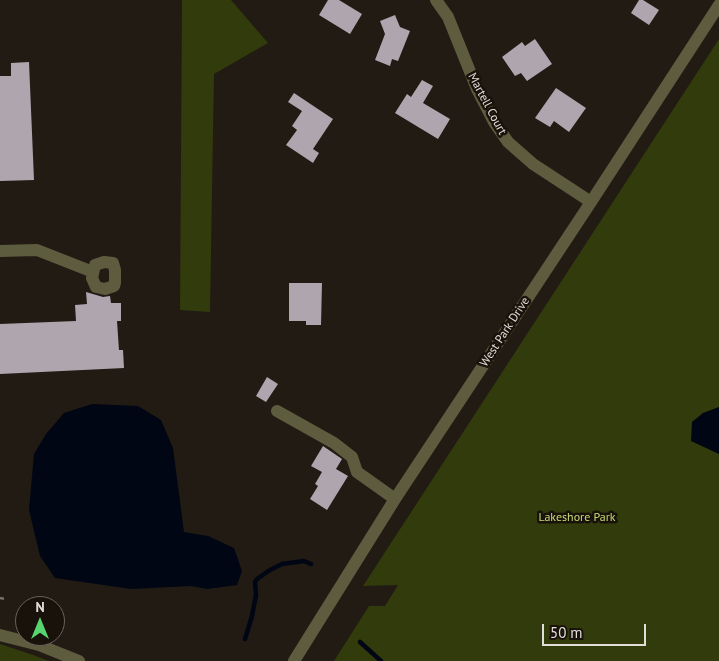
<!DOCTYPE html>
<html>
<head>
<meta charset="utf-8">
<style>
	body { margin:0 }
	#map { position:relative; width:719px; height:661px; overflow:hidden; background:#211b14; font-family:"PT Sans",sans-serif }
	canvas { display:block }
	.north { position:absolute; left:15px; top:596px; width:50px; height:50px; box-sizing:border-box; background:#18120b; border:1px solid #68635d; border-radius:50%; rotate:0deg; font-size:14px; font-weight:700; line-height:20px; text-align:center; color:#e1ddd8 }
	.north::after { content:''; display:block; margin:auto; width:18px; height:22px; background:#57d570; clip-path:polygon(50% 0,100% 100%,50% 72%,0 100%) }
	.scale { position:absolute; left:542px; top:624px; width:104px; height:22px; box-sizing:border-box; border:2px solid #e1ddd8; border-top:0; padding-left:6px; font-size:15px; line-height:18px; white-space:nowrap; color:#e1ddd8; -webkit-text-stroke:4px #18120b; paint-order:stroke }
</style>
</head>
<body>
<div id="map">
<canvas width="719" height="661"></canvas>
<div class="north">N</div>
<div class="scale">50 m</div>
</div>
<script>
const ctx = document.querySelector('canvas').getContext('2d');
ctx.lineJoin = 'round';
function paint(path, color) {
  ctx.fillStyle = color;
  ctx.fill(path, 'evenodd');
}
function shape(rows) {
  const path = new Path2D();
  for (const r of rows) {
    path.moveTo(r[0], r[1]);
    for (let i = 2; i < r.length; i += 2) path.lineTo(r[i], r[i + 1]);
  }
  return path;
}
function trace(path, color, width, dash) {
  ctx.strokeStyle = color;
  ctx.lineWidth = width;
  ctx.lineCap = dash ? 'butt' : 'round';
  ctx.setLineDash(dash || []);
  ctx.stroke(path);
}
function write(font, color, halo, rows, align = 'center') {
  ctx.font = font + ' "PT Sans",sans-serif';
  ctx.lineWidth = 5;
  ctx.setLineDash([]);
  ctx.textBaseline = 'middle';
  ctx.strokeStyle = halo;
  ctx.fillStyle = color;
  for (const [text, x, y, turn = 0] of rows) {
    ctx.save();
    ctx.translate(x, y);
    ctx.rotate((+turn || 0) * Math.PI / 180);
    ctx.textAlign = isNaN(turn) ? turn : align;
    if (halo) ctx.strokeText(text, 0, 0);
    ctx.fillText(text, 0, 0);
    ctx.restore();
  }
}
paint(shape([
	[182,0,231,0,268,43,214,74,210,312,180,310],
	[719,39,719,661,334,661,369,606,385,606,398,585,363,586],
	[0,644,33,655,49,661,0,661]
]), '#323b0c');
paint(shape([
	[92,404,138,406,161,420,173,448,184,532,208,536,234,548,242,571,237,585,207,589,191,586,131,589,55,578,40,556,29,510,34,454,46,434,64,413],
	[719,407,719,454,691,441,692,422,703,413]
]), '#000614');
trace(shape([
	[245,639,252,616,256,595,255,582,257,579,270,570,282,564,304,561,311,564],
	[360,642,381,661]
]), '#000614', 4.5);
paint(shape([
	[328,0,339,0,362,14,350,34,319,15],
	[639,0,643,0,659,10,649,25,631,13],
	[395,15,400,27,410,31,398,61,392,59,390,66,375,60,385,34,380,21],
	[535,39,552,64,527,81,521,73,515,76,502,57,522,42,525,46],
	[29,62,34,180,0,181,0,76,11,76,11,63],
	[422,80,433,86,423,103,450,119,438,139,395,113,407,94,411,97],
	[556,88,586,108,569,132,554,121,550,127,535,118],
	[294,93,333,119,313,149,319,153,313,163,286,145,297,130,292,126,302,111,288,102],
	[289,283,322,283,321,325,306,325,306,321,289,321],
	[86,292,103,297,110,296,111,303,121,303,121,321,117,321,119,350,123,350,124,368,0,374,0,324,76,321,75,305,87,304],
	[267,377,278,384,266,402,256,396],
	[323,446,342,459,336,469,348,476,327,510,310,499,318,486,315,484,322,472,311,466]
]), '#afa5ae');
trace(shape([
	[0,598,6,599]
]), '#75706a', 2.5, [4, 4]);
trace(shape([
	[436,0,448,17,477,89,494,122,508,142,533,164,591,202],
	[0,251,37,250,93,272],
	[104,262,113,263,115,270,115,283,114,286,105,289,96,287,92,278,95,265,104,262],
	[277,411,334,443,352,457,357,472,395,499],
	[0,635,39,645,79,661],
	[294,661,395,499,591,202,719,5]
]), '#5d5c3e', 12);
write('12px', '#e1ddd8', '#18120b', [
	["Martell Court",487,104,62],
	["West Park Drive",505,332,-57]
]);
write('12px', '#c4db73', '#18120b', [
	["Lakeshore Park",577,518]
]);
</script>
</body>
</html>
